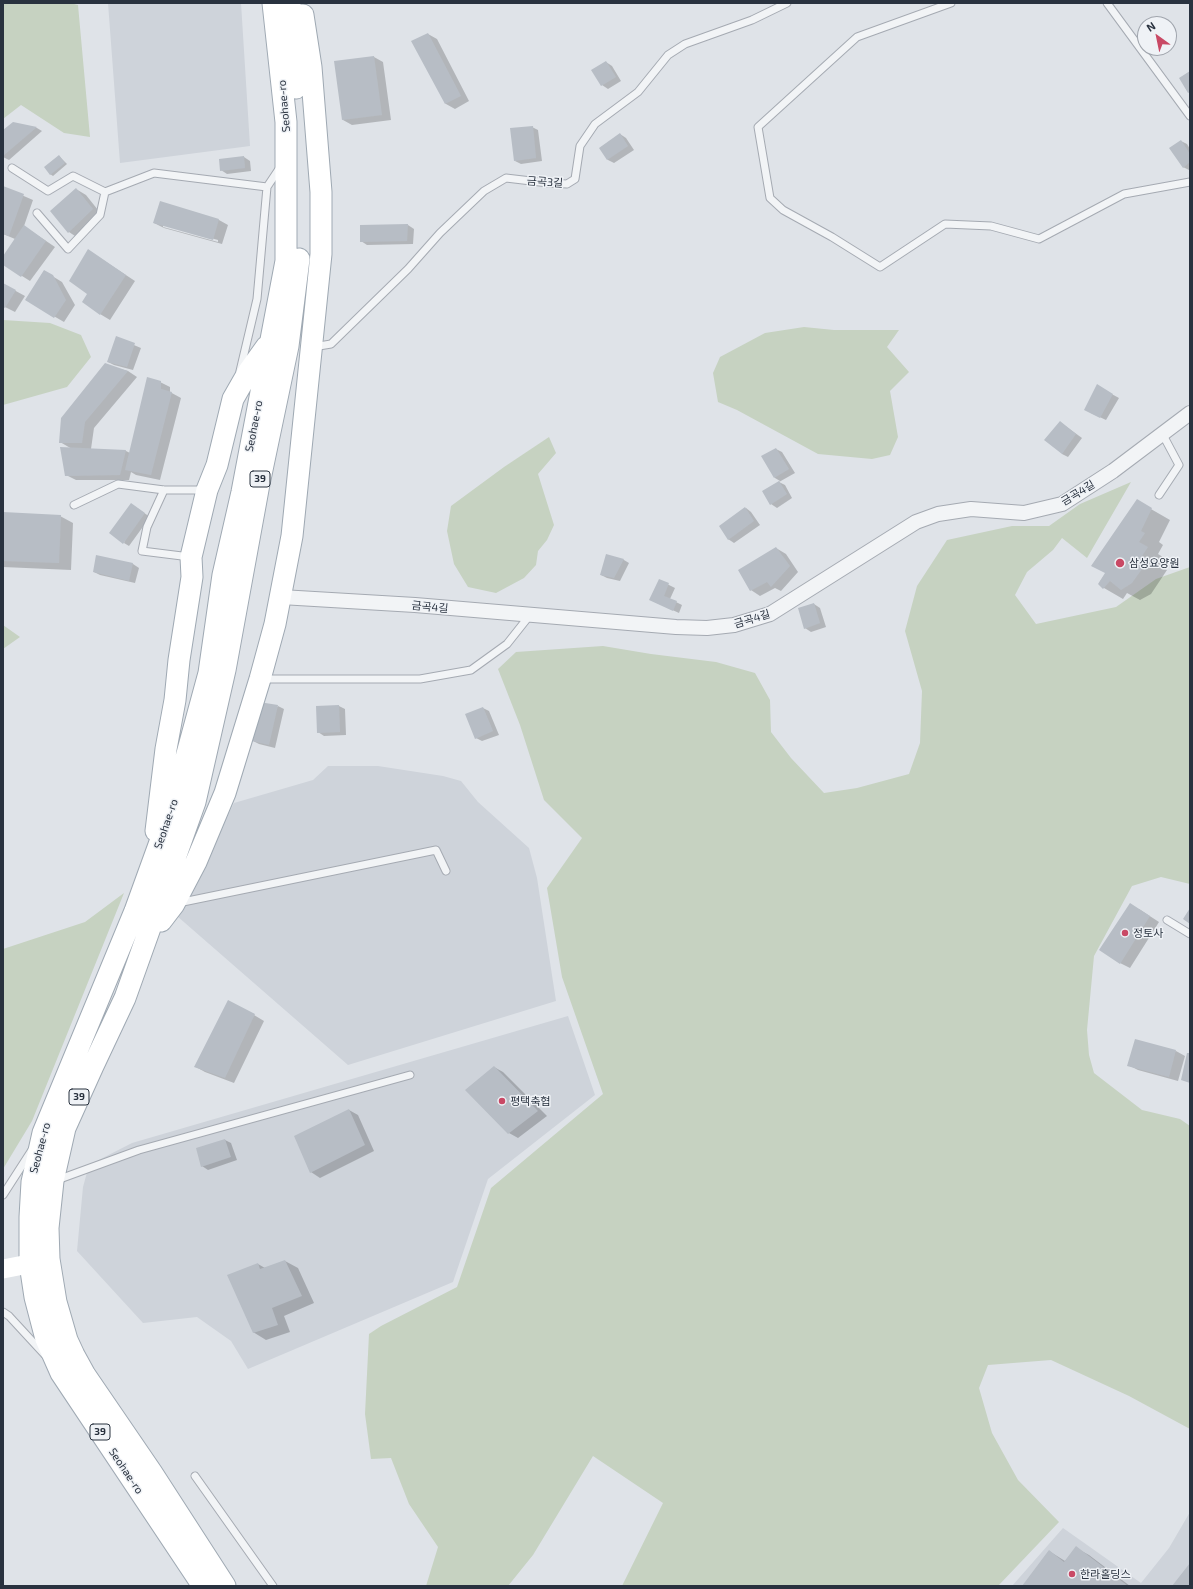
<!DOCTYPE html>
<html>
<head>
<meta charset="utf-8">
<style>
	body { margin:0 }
	#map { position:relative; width:1193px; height:1589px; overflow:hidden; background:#dfe3e8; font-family:"Exo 2",sans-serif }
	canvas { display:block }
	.frame { position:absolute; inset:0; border:4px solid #29323f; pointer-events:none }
	.north { position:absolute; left:1137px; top:16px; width:40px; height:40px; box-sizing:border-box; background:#eff2f6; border:1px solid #a0a5ad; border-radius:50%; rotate:327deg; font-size:11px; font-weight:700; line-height:16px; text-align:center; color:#29323f }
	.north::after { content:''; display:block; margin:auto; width:14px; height:18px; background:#c94965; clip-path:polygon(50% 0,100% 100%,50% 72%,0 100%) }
</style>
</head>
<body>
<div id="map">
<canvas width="1193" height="1589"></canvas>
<div class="frame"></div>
<div class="north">N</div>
</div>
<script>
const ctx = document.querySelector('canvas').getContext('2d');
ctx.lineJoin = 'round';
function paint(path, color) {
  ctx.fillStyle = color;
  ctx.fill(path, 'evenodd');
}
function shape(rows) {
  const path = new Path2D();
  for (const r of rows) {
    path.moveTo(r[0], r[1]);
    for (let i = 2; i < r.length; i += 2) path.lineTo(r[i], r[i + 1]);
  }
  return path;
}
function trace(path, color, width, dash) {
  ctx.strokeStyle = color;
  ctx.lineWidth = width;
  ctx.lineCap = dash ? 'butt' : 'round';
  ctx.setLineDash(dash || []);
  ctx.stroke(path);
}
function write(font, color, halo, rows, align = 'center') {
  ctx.font = font + ' "Exo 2","Noto Sans KR",sans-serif';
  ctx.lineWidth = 3;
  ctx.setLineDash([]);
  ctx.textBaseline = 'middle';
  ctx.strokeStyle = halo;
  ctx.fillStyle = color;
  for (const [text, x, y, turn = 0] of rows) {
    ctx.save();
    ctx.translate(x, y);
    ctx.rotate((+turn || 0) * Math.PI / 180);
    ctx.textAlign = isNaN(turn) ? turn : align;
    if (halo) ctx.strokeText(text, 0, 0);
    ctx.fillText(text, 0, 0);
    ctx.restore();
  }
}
paint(shape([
	[108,3,241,3,250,146,120,163],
	[328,766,378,766,443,776,461,781,478,802,529,848,537,878,556,1001,348,1065,177,916,234,803,313,780],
	[568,1016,595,1095,488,1179,453,1282,248,1369,231,1341,197,1317,143,1323,77,1251,83,1187,89,1165,132,1143],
	[1190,1512,1190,1586,1012,1586,1063,1528,1141,1583,1169,1548]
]), '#ced3da');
paint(shape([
	[3,3,70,3,78,5,90,137,64,133,21,105,3,119],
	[3,320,50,323,81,335,91,357,67,387,3,405],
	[804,327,834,330,899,330,887,347,909,372,890,391,898,437,890,455,872,459,818,454,737,410,718,402,713,373,720,357,765,333],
	[549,437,556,453,538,474,554,525,547,540,538,551,536,565,524,578,496,593,468,587,454,564,447,531,451,506,504,467],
	[1131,482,1087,558,1062,538,1053,550,1027,572,1015,595,1036,624,1116,607,1156,579,1190,567,1190,884,1161,877,1132,886,1094,956,1087,1030,1089,1055,1094,1073,1142,1110,1180,1119,1190,1126,1190,1429,1129,1396,1051,1360,988,1365,979,1388,992,1433,1018,1480,1059,1522,998,1586,622,1586,663,1503,593,1456,533,1555,508,1586,426,1586,438,1547,409,1504,391,1458,371,1459,365,1414,369,1334,381,1326,457,1287,491,1188,603,1094,562,977,547,888,582,838,544,800,520,725,498,669,516,652,603,646,651,654,716,662,755,673,770,700,771,732,791,758,824,793,857,788,909,774,920,743,922,691,905,631,917,586,947,540,1012,526,1049,526,1080,504],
	[3,625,20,637,3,649],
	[124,893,32,1121,3,1169,3,949,85,922]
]), '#c6d2c1');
paint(shape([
	[428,34,437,39,469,101,455,109,446,104,413,42],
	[374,57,383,62,391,120,352,125,343,120],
	[606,62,612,66,621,81,608,89,602,85],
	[13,123,37,128,42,131,9,160,3,157,3,131],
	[532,127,538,130,542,161,521,164,515,161],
	[620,134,626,138,634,150,614,163,608,160,600,148],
	[1181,141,1187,144,1190,149,1189,170,1183,167],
	[59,156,67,164,53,176,50,174],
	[244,157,250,161,251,171,227,174,221,170],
	[3,187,33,200,24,226,55,247,30,281,3,264,3,258,15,239,3,234],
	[76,189,86,195,102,215,78,238,69,232,52,211],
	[219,220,228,225,222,244,164,228,154,223],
	[163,225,218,240,218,242,163,227],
	[408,225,414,229,413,244,367,245,361,241],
	[97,256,135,281,110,320,100,314,89,294],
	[44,271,62,282,75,305,64,322,26,300],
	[3,284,25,296,15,312,3,306],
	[117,338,141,348,133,370,114,365,108,362],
	[105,365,128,371,137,377,94,428,91,449,126,451,130,453,160,382,170,387,170,392,181,398,160,480,136,475,131,472,129,480,76,480,66,475,72,449,60,442],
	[1097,386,1119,398,1106,420,1091,413],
	[1060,422,1082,438,1068,457,1062,454],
	[776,449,782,452,795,473,779,482,785,485,792,498,777,508,771,504,763,492,780,481,775,478],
	[1137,501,1170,520,1159,542,1163,545,1158,554,1166,559,1161,567,1167,570,1151,594,1140,600,1127,593,1123,599,1104,588,1099,583,1106,573],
	[137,508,150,517,129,546,124,543],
	[746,508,751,512,760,525,734,543,728,539],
	[3,513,60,516,73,523,71,570,3,567],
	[776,548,786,554,798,572,781,591,775,588,760,596,751,590],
	[607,555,624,560,629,563,620,581,607,578,601,575],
	[97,556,133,564,139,568,135,583,100,575,94,572],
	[659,580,675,588,670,599,682,605,679,613,657,603],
	[814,604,820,608,826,627,811,632,805,628],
	[278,706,284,709,275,748,259,744,253,741],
	[339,706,345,709,346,735,324,736,318,732],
	[483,708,489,711,499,735,482,741,476,738,467,714],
	[1139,909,1159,922,1130,968,1120,963],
	[254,1015,264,1021,234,1083,205,1072,196,1067],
	[1176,1051,1185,1056,1178,1081,1138,1070,1128,1065],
	[494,1067,503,1072,547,1116,518,1138,509,1133],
	[349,1110,358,1115,374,1151,320,1178,311,1172],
	[225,1140,231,1143,237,1160,208,1170,202,1166],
	[285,1261,298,1268,314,1303,284,1316,290,1332,266,1340,253,1332,258,1264,265,1268],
	[1076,1548,1089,1555,1130,1586,1023,1586,1049,1551,1065,1561]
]), '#0003');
paint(shape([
	[428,33,461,96,445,104,411,41],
	[374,56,382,115,342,120,334,61],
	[606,61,616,77,601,86,591,70],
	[1190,71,1190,92,1188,93,1179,78],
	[13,122,37,127,3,156,3,130],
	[533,126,536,158,514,161,510,128],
	[620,133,628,146,607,160,599,148],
	[1181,140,1190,154,1190,162,1183,168,1169,148],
	[59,155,65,163,50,175,44,167],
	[244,156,245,168,220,171,219,159],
	[3,186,24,194,9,236,3,234],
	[76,188,93,209,68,233,50,211],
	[160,201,219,219,213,240,153,223],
	[408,224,407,241,360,242,360,225],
	[24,225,46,241,21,277,3,265,3,256],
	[88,249,126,275,100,315,82,302,87,294,69,281],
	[44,270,53,275,66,300,54,318,25,300],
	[3,283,16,290,5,308,3,307],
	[116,336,135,343,127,367,107,362],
	[105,363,128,371,85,422,82,443,59,443,61,418],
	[147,377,161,381,161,389,172,392,151,475,125,470],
	[1097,384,1113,394,1100,418,1084,410],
	[1060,421,1076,434,1062,454,1044,440],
	[60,447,126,450,120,475,65,476],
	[776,448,789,469,774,478,761,456],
	[779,481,787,494,770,505,762,491],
	[1137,499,1152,508,1141,531,1145,533,1139,542,1148,547,1142,556,1149,559,1132,583,1121,590,1110,581,1103,589,1098,584,1105,573,1091,566],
	[131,503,145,513,123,544,109,533],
	[745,507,754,521,728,540,719,526],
	[3,512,61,515,59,563,3,561],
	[776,547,790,566,771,587,767,582,750,591,738,570],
	[606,554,624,559,614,578,600,575],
	[96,555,133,563,129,581,93,572],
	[659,579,669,583,664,596,677,601,673,611,649,600],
	[814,603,820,623,804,629,798,608],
	[259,702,278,705,269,745,252,741],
	[339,705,340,732,317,733,316,706],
	[483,707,493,731,475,739,465,714],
	[1130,903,1150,916,1120,964,1099,950],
	[1190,908,1190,924,1183,919],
	[228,1000,255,1014,225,1078,194,1067],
	[1135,1039,1176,1050,1169,1077,1127,1066],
	[1187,1053,1190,1053,1190,1083,1181,1080],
	[494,1066,538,1111,508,1134,465,1090],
	[349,1109,365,1145,310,1173,294,1136],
	[225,1139,231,1157,201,1167,196,1148],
	[285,1260,302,1296,272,1308,278,1325,253,1333,227,1275,258,1263,260,1269],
	[1076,1546,1128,1586,1022,1586,1049,1550,1064,1562],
	[1190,1563,1190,1586,1172,1586]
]), '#b7bdc5');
const service = shape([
	[951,3,857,37,758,127,770,198,783,210,832,237,880,267,945,224,991,226,1039,239,1124,194,1190,182],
	[1107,3,1190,116],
	[12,168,48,191,73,176,105,192],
	[37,213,68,249,100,215,105,192,154,173,267,187],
	[313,347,331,344,408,269,440,233,484,191,506,178,548,183,567,184,575,179,580,146,595,124,638,92,668,55,685,44,752,20,787,3],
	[240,371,257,299,267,187,281,166],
	[164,490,147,527,142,551,190,557],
	[1159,495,1179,465,1163,435],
	[74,505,118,484,164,490,205,490],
	[262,679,420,679,471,670,507,644,530,615],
	[178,903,436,850,446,871],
	[1167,920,1190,934],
	[57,1180,139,1150,410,1075],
	[3,1195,32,1150],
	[3,1312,9,1316,45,1355],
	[195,1476,273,1586]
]);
const minor = shape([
	[281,597,415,605,676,627,707,628,734,625,770,614,916,522,938,514,971,509,1024,513,1062,504,1113,471,1190,413]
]);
const primary = shape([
	[290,3,296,88],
	[156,831,166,749,175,700,179,660,192,577,191,557,207,490,217,465,233,399,249,371,267,346],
	[161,921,174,904,196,862,225,793,260,679,275,624,292,536,321,254,321,192,311,67,303,15],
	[203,1586,61,1373,46,1339,35,1297,30,1264,30,1217,32,1182,43,1133,135,911,172,809,209,673,223,575,242,492,286,261,286,122,273,3],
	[225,1586,152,1473,85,1375,74,1355,67,1340,56,1302,49,1259,48,1228,53,1181,65,1128,93,1066,125,998,195,802,225,670,259,484,288,346,299,259]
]);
trace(service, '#a5aab2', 9);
trace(minor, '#a5aab2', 16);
trace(primary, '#9fa9b3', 23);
trace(service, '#f2f4f6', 7);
trace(minor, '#f2f4f6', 14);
trace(shape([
	[3,1269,44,1261]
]), '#fff', 19);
trace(primary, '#fff', 21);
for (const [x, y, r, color] of [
	[1120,563,5,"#c94965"],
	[1125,933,4,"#c94965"],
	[502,1101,4,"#c94965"],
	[1072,1574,4,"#c94965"]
]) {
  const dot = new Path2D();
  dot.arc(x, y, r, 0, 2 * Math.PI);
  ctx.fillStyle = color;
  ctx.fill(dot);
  trace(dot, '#eff2f6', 1.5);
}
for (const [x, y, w] of [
	[260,479,20],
	[79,1097,20],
	[100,1432,20]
]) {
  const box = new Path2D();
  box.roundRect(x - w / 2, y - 8, w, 16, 3);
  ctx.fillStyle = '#eff2f6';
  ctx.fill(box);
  trace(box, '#29323f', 1);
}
write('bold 10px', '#29323f', null, [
	["39",260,479],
	["39",79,1097],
	["39",100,1432]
]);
write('11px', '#29323f', '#eff2f6', [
	["Seohae-ro",284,106,-95],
	["금곡3길",545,182,4],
	["Seohae-ro",254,426,-79],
	["금곡4길",1078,493,-31],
	["금곡4길",430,607,5],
	["금곡4길",752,619,-17],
	["Seohae-ro",166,824,-71],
	["Seohae-ro",40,1148,-75],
	["Seohae-ro",126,1471,56]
]);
write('11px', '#29323f', '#eff2f6', [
	["삼성요양원",1129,563],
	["정토사",1133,933],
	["평택축협",510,1101],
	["한라홀딩스",1080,1574]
], 'left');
</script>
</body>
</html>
